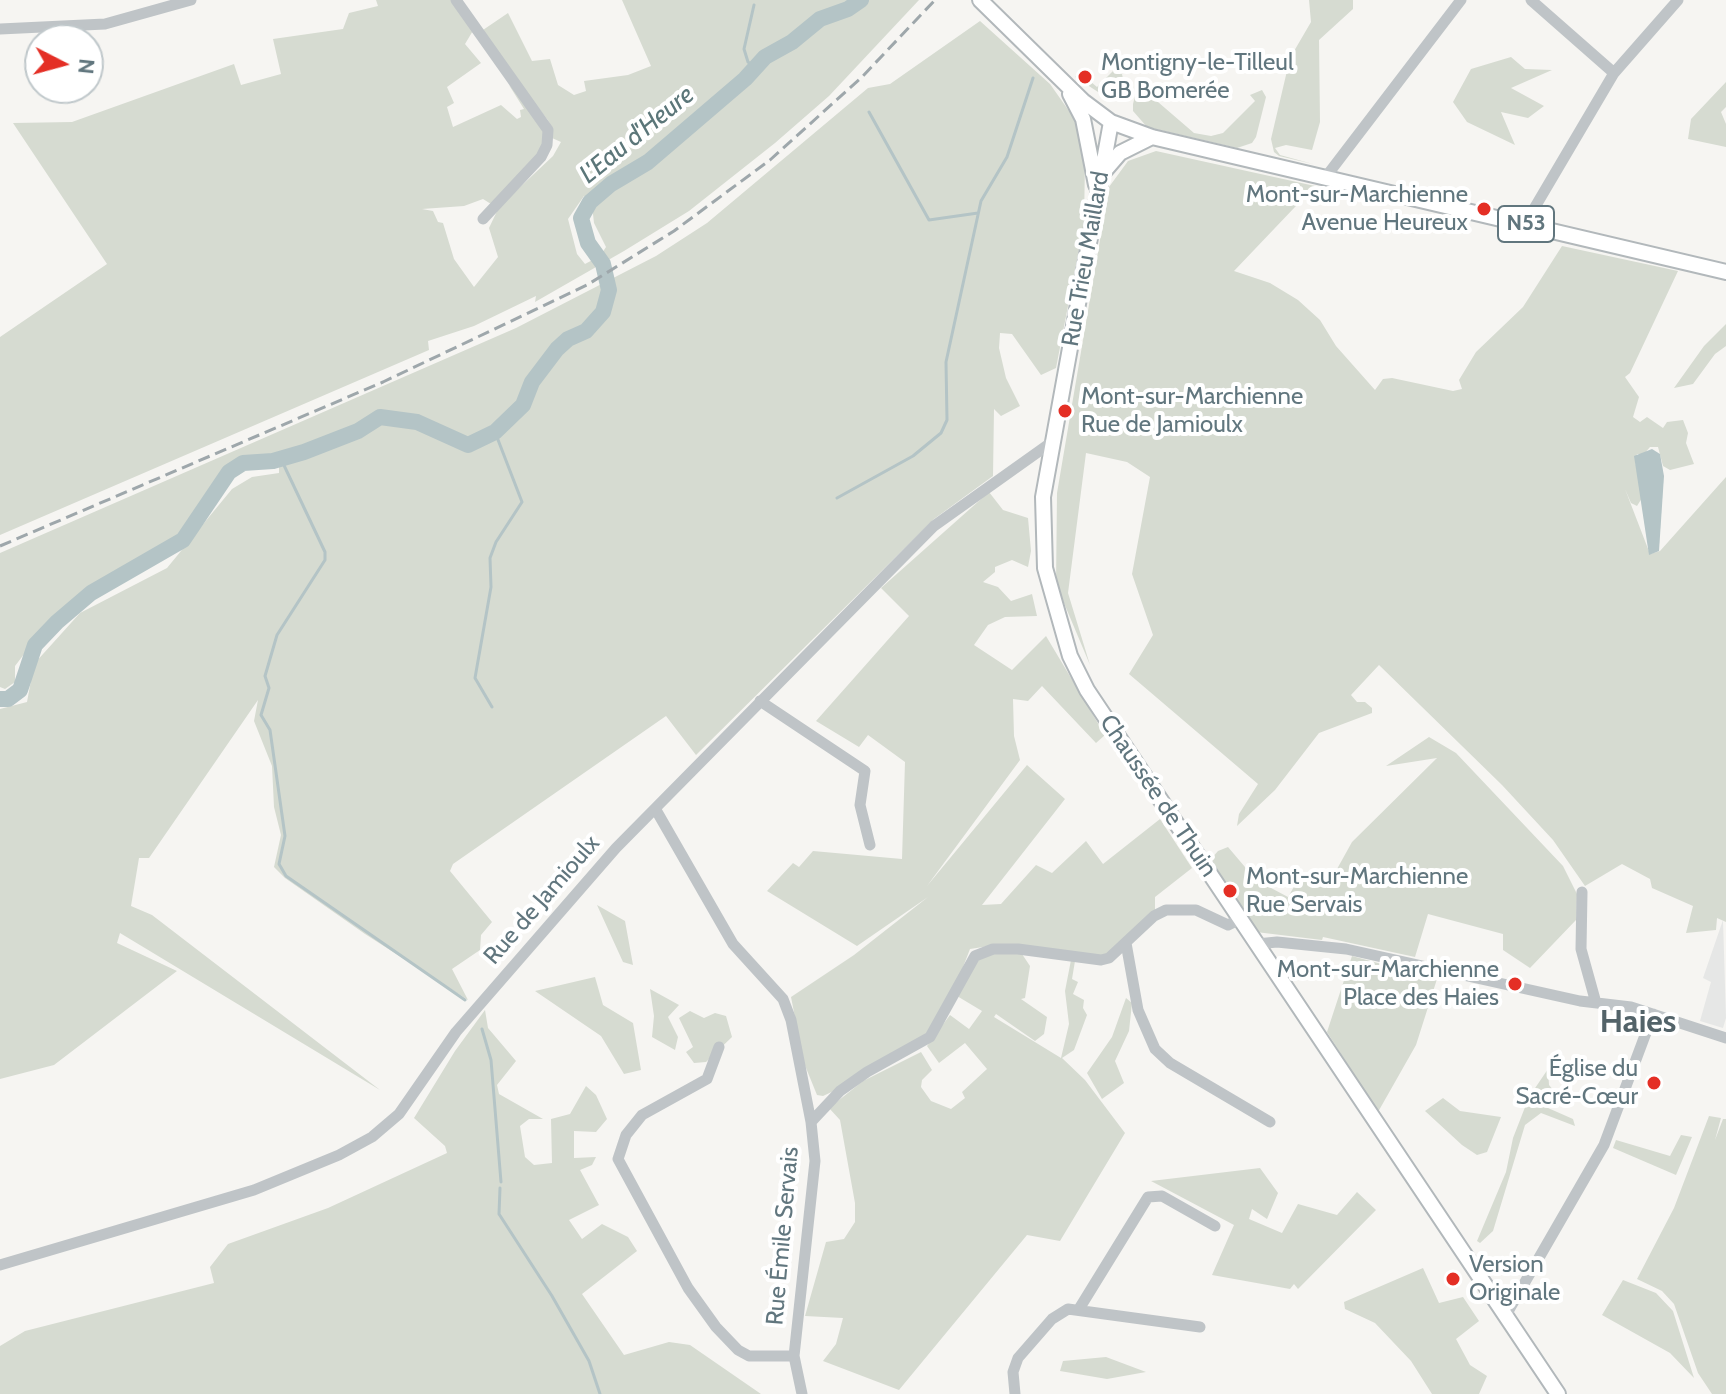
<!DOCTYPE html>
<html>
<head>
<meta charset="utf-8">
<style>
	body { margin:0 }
	#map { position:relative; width:1726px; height:1394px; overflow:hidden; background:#f6f5f2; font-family:Cabin,sans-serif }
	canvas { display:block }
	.north { position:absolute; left:24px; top:24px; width:80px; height:80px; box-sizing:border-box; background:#fff; border:2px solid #c0c8cb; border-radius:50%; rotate:96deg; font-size:22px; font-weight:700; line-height:32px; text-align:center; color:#61767e }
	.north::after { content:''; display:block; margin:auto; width:28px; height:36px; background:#e42f25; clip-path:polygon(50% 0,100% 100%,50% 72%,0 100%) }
</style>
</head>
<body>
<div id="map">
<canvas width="1726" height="1394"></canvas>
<div class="north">N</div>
</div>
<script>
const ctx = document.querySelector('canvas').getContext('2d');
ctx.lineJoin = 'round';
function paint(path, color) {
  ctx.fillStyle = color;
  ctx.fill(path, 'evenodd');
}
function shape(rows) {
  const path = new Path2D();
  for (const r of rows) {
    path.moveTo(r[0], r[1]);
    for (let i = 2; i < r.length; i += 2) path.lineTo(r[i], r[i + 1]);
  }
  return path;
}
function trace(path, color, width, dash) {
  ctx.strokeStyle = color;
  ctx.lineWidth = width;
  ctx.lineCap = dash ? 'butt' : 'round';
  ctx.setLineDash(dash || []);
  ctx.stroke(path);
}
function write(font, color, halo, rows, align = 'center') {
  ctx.font = font + ' Cabin,sans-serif';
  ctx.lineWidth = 8;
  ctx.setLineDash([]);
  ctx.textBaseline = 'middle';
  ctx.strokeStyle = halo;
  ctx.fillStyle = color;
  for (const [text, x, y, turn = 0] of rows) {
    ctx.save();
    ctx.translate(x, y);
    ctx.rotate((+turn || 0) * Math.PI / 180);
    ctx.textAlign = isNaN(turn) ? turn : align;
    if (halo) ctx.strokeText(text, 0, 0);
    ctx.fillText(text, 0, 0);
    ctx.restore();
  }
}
paint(shape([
	[1723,920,1726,1018,1723,1028,1700,1021,1711,982,1703,978]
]), '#e6e7e6');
paint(shape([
	[376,0,452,0,474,29,465,44,481,63,447,87,454,103,447,107,453,127,501,105,517,119,521,117,520,110,524,109,509,85,550,123,480,32,508,13,532,61,550,59,558,85,574,95,586,91,584,81,628,75,651,66,622,0,919,0,829,96,775,143,689,211,624,251,535,302,536,296,474,326,428,341,429,350,0,535,0,337,107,264,13,123,72,122,234,64,241,85,281,74,273,39,343,29,349,13,378,6],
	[552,138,561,142,553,156,499,207,489,228,498,257,474,287,454,259,443,223,438,222,433,211,422,209,464,206,483,199,491,204],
	[584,196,592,205,594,223,606,247,600,256,585,264,577,254,568,219],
	[1309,0,1353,0,1353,9,1319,40,1320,122,1312,150,1286,145,1275,148,1280,155,1313,164,1279,156,1274,152,1271,139,1290,58,1311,22],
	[980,21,1050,84,1081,128,1085,161,1084,223,1056,368,1041,375,1012,334,1000,333,999,348,1006,378,1020,406,1001,416,994,409,993,476,934,519,696,755,666,716,453,864,450,871,492,922,481,935,480,950,452,969,468,1000,365,934,285,878,274,867,281,835,274,807,272,766,254,721,258,700,149,858,139,858,131,906,152,915,380,1090,120,933,117,943,177,971,54,1065,0,1079,0,709,27,702,34,664,80,613,167,568,232,489,252,477,279,473,279,467,272,455,242,460,226,469,180,538,86,591,31,645,15,666,15,682,5,689,0,687,0,553,516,328,656,256,707,223,868,88,890,84],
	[1511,57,1525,69,1552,70,1511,88,1544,106,1528,118,1501,112,1515,145,1467,122,1453,102,1471,69],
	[1115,69,1122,74,1124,84,1112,101,1075,77,1079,72,1097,87],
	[1726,82,1726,107,1721,112,1726,124,1726,147,1688,139,1691,119],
	[1147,88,1155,91,1151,96,1194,133,1211,136,1223,133,1255,101,1250,95,1262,90,1266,97,1256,137,1252,143,1237,148,1147,127,1133,111,1133,104,1135,96],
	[1156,151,1315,186,1234,271,1270,283,1298,300,1320,320,1336,346,1375,390,1383,379,1392,378,1453,391,1462,389,1459,380,1476,352,1523,307,1562,246,1678,271,1630,373,1625,377,1639,397,1633,417,1640,422,1647,417,1663,428,1667,422,1683,420,1688,433,1686,443,1694,464,1670,470,1663,466,1658,447,1650,447,1644,454,1637,454,1635,460,1642,498,1637,506,1631,503,1625,489,1650,554,1660,551,1726,477,1726,922,1717,918,1716,930,1686,933,1693,906,1652,888,1650,879,1622,864,1585,886,1553,840,1502,785,1379,665,1351,695,1357,702,1365,702,1372,708,1372,713,1319,733,1275,790,1237,826,1239,814,1258,784,1129,674,1153,635,1132,574,1150,477,1127,462,1086,453,1068,593,1090,665,1056,584,1057,493,1109,187,1128,161],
	[1726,324,1726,346,1715,354,1693,384,1674,388,1704,346],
	[989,492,1003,510,1028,518,1031,551,1028,567,1012,560,995,567,995,572,983,582,998,587,1011,601,1032,594,1037,616,1005,617,988,625,974,645,1012,670,1046,636,1105,735,1096,743,1042,686,1028,701,1013,699,1014,736,1020,760,927,886,1027,765,1065,799,982,905,1001,904,1036,865,1052,873,1086,841,1103,864,1160,819,1192,868,1155,897,1155,911,1106,956,996,945,970,949,953,993,929,1033,838,1089,823,1096,817,1095,804,1063,791,997,854,955,928,897,857,946,767,891,793,863,799,867,813,851,902,859,905,762,868,735,859,747,816,721,909,616,881,588],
	[1429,737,1456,753,1563,866,1577,894,1576,920,1530,968,1503,950,1503,934,1428,914,1415,957,1323,937,1322,940,1256,932,1211,859,1218,851,1228,847,1256,880,1288,897,1295,885,1314,869,1337,869,1352,842,1437,758,1386,766],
	[597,905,625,921,633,965,623,962],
	[988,953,1022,954,1030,966,1025,998,1021,999,1047,1017,1044,1034,1035,1041,996,1014,994,1017,1061,1058,1069,1024,1065,991,1071,960,1075,961,1072,979,1078,982,1073,994,1084,1000,1083,1008,1087,1015,1074,1050,1062,1058,1085,1080,1125,1133,1060,1241,1027,1235,899,1390,823,1361,836,1344,843,1318,805,1316,826,1242,844,1239,855,1222,855,1203,840,1120,829,1108,863,1081,921,1052,932,1070,922,1080,921,1087,931,1101,951,1109,965,1098,962,1092,987,1069,965,1043,939,1063,927,1046,950,1015,969,1029,982,1011,957,996,972,965],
	[1352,956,1437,979,1416,1045,1378,1112,1327,1032],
	[595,977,603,1005,633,1023,641,1070,624,1074,601,1036,535,991],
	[650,989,679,1005,668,1017,678,1037,675,1050,652,1037,654,1016],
	[1126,998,1132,1003,1129,1031,1115,1061,1124,1083,1102,1099,1087,1073,1112,1037],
	[485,1010,488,1028,516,1061,497,1085,499,1094,543,1119,529,1119,520,1126,525,1157,534,1165,552,1163,551,1119,570,1114,586,1086,596,1095,607,1119,596,1132,574,1131,574,1158,596,1157,592,1165,580,1170,599,1205,569,1220,582,1239,602,1224,628,1237,637,1251,582,1294,624,1355,669,1342,690,1345,761,1394,0,1394,0,1346,25,1331,214,1283,210,1267,228,1244,328,1208,447,1153,445,1146,414,1118,455,1051],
	[690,1011,704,1018,715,1013,726,1016,732,1037,706,1062,694,1063,686,1052,693,1047,679,1018],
	[1548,1069,1549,1085,1560,1098,1548,1108,1573,1119,1575,1126,1541,1113,1525,1125,1493,1231,1480,1243,1477,1241,1506,1172,1513,1138,1529,1097],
	[1443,1098,1460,1111,1501,1117,1487,1152,1477,1155,1462,1145,1425,1111],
	[1709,1116,1721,1118,1715,1140,1723,1119,1726,1119,1726,1394,1712,1394,1698,1373,1674,1304,1662,1291,1637,1279,1674,1208],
	[1681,1135,1692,1137,1676,1175,1613,1148,1616,1140,1670,1156],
	[1260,1168,1278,1193,1267,1219,1252,1209,1249,1219,1282,1233,1298,1204,1337,1215,1357,1192,1376,1210,1298,1289,1294,1284,1290,1289,1212,1275,1234,1225,1151,1181],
	[1423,1268,1439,1303,1463,1297,1479,1321,1456,1339,1470,1365,1487,1376,1479,1394,1432,1394,1411,1361,1375,1323,1345,1309,1344,1302],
	[1623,1280,1656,1293,1673,1311,1694,1378,1670,1353,1602,1315],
	[1106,1357,1146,1372,1107,1379,1060,1371,1063,1361]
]), '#d6dbd1');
paint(shape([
	[1652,449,1660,454,1664,476,1659,551,1649,555,1634,456]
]), '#b4c4c6');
trace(shape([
	[754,5,744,49,748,62,756,68],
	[869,112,929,220,978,213],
	[281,459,325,552,325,560,277,635,265,676,269,688,261,715,270,730,285,836,279,864,286,876,465,1000],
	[837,498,913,456,941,433,947,420,946,362,981,201,1007,157,1033,78],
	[492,707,475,678,491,587,490,558,496,542,522,502,495,432],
	[482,1029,491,1060,501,1182],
	[500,1188,499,1214,552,1296,589,1361,600,1394]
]), '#b4c4c6', 3);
trace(shape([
	[0,699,8,699,20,690,35,645,57,622,91,593,183,540,229,472,243,463,273,461,304,452,358,431,380,417,417,422,468,445,495,432,523,405,532,382,557,349,568,339,586,331,603,312,609,290,603,264,588,243,581,218,590,202,611,184,648,162,745,79,765,57,792,42,820,19,848,9,861,0]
]), '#b4c4c6', 16);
const major = shape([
	[980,0,1083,101,1111,122,1152,137,1726,272],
	[1070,94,1083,119,1096,185],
	[1111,122,1043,497,1045,568,1070,656,1087,690,1558,1394],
	[1101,175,1120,153,1152,137]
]);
trace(major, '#b2b8bb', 18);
trace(shape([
	[456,0,548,130,547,145,541,157,483,219],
	[1531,0,1614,73],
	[0,29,105,24,191,0],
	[1325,178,1461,0],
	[1525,224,1614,73,1678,0],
	[760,701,865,771,860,805,870,845],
	[656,810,733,944,783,999,791,1020,811,1122],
	[1582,892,1581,949,1596,1003],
	[1126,943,1138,1010,1155,1049,1170,1063,1270,1122],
	[1257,944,1277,942,1346,949,1580,1001,1631,1007,1726,1038],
	[719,1047,707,1079,642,1115,626,1135,618,1159,688,1288,716,1327,738,1350,749,1356,794,1356,802,1394],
	[0,1265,254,1190,339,1155,372,1137,399,1114,456,1032,616,848,934,526,1052,442],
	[1079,1309,1148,1197,1162,1196,1215,1226],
	[1506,1315,1604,1145,1653,1014],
	[794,1356,815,1161,811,1122,840,1091,867,1072,930,1037,975,956,993,949,1018,949,1101,960,1109,958,1154,916,1166,910,1196,910,1228,925,1240,919],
	[1015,1394,1013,1372,1018,1358,1052,1319,1068,1309,1200,1327]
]), '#bfc4c7', 11);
trace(major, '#fff', 14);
trace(shape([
	[0,546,383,382,587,285,674,231,770,160,862,77,935,0]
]), '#9ea7ab', 3, [12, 6]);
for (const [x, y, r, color] of [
	[1085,77,8,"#e42f25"],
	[1484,209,8,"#e42f25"],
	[1065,411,8,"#e42f25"],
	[1230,891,8,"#e42f25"],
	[1515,984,8,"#e42f25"],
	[1654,1083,8,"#e42f25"],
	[1453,1279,8,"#e42f25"]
]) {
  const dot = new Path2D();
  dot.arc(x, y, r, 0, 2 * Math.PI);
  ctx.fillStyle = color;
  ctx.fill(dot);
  trace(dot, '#fff', 3);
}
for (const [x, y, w] of [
	[1526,224,56]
]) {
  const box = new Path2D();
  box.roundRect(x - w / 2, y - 18, w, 36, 6);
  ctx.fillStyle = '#fff';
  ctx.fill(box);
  trace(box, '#61767e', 2);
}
write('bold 22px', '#61767e', null, [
	["N53",1526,224]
]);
write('24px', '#61767e', '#fff', [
	["Montigny-le-Tilleul",1101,63],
	["GB Bomerée",1101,91],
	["Mont-sur-Marchienne",1468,195,"right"],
	["Avenue Heureux",1468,223,"right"],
	["Mont-sur-Marchienne",1081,397],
	["Rue de Jamioulx",1081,425],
	["Mont-sur-Marchienne",1246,877],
	["Rue Servais",1246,905],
	["Mont-sur-Marchienne",1499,970,"right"],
	["Place des Haies",1499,998,"right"],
	["Église du",1638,1069,"right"],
	["Sacré-Cœur",1638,1097,"right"],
	["Version",1469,1265],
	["Originale",1469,1293]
], 'left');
write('24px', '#61767e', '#fff', [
	["Rue Trieu Maillard",1086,259,-80],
	["Chaussée de Thuin",1158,796,56],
	["Rue de Jamioulx",542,900,-49],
	["Rue Émile Servais",783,1236,-85]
]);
write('italic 26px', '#5b7679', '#fff', [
	["L'Eau d'Heure",637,135,-39]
]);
write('bold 32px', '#536369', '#fff', [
	["Haies",1638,1023]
]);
</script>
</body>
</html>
